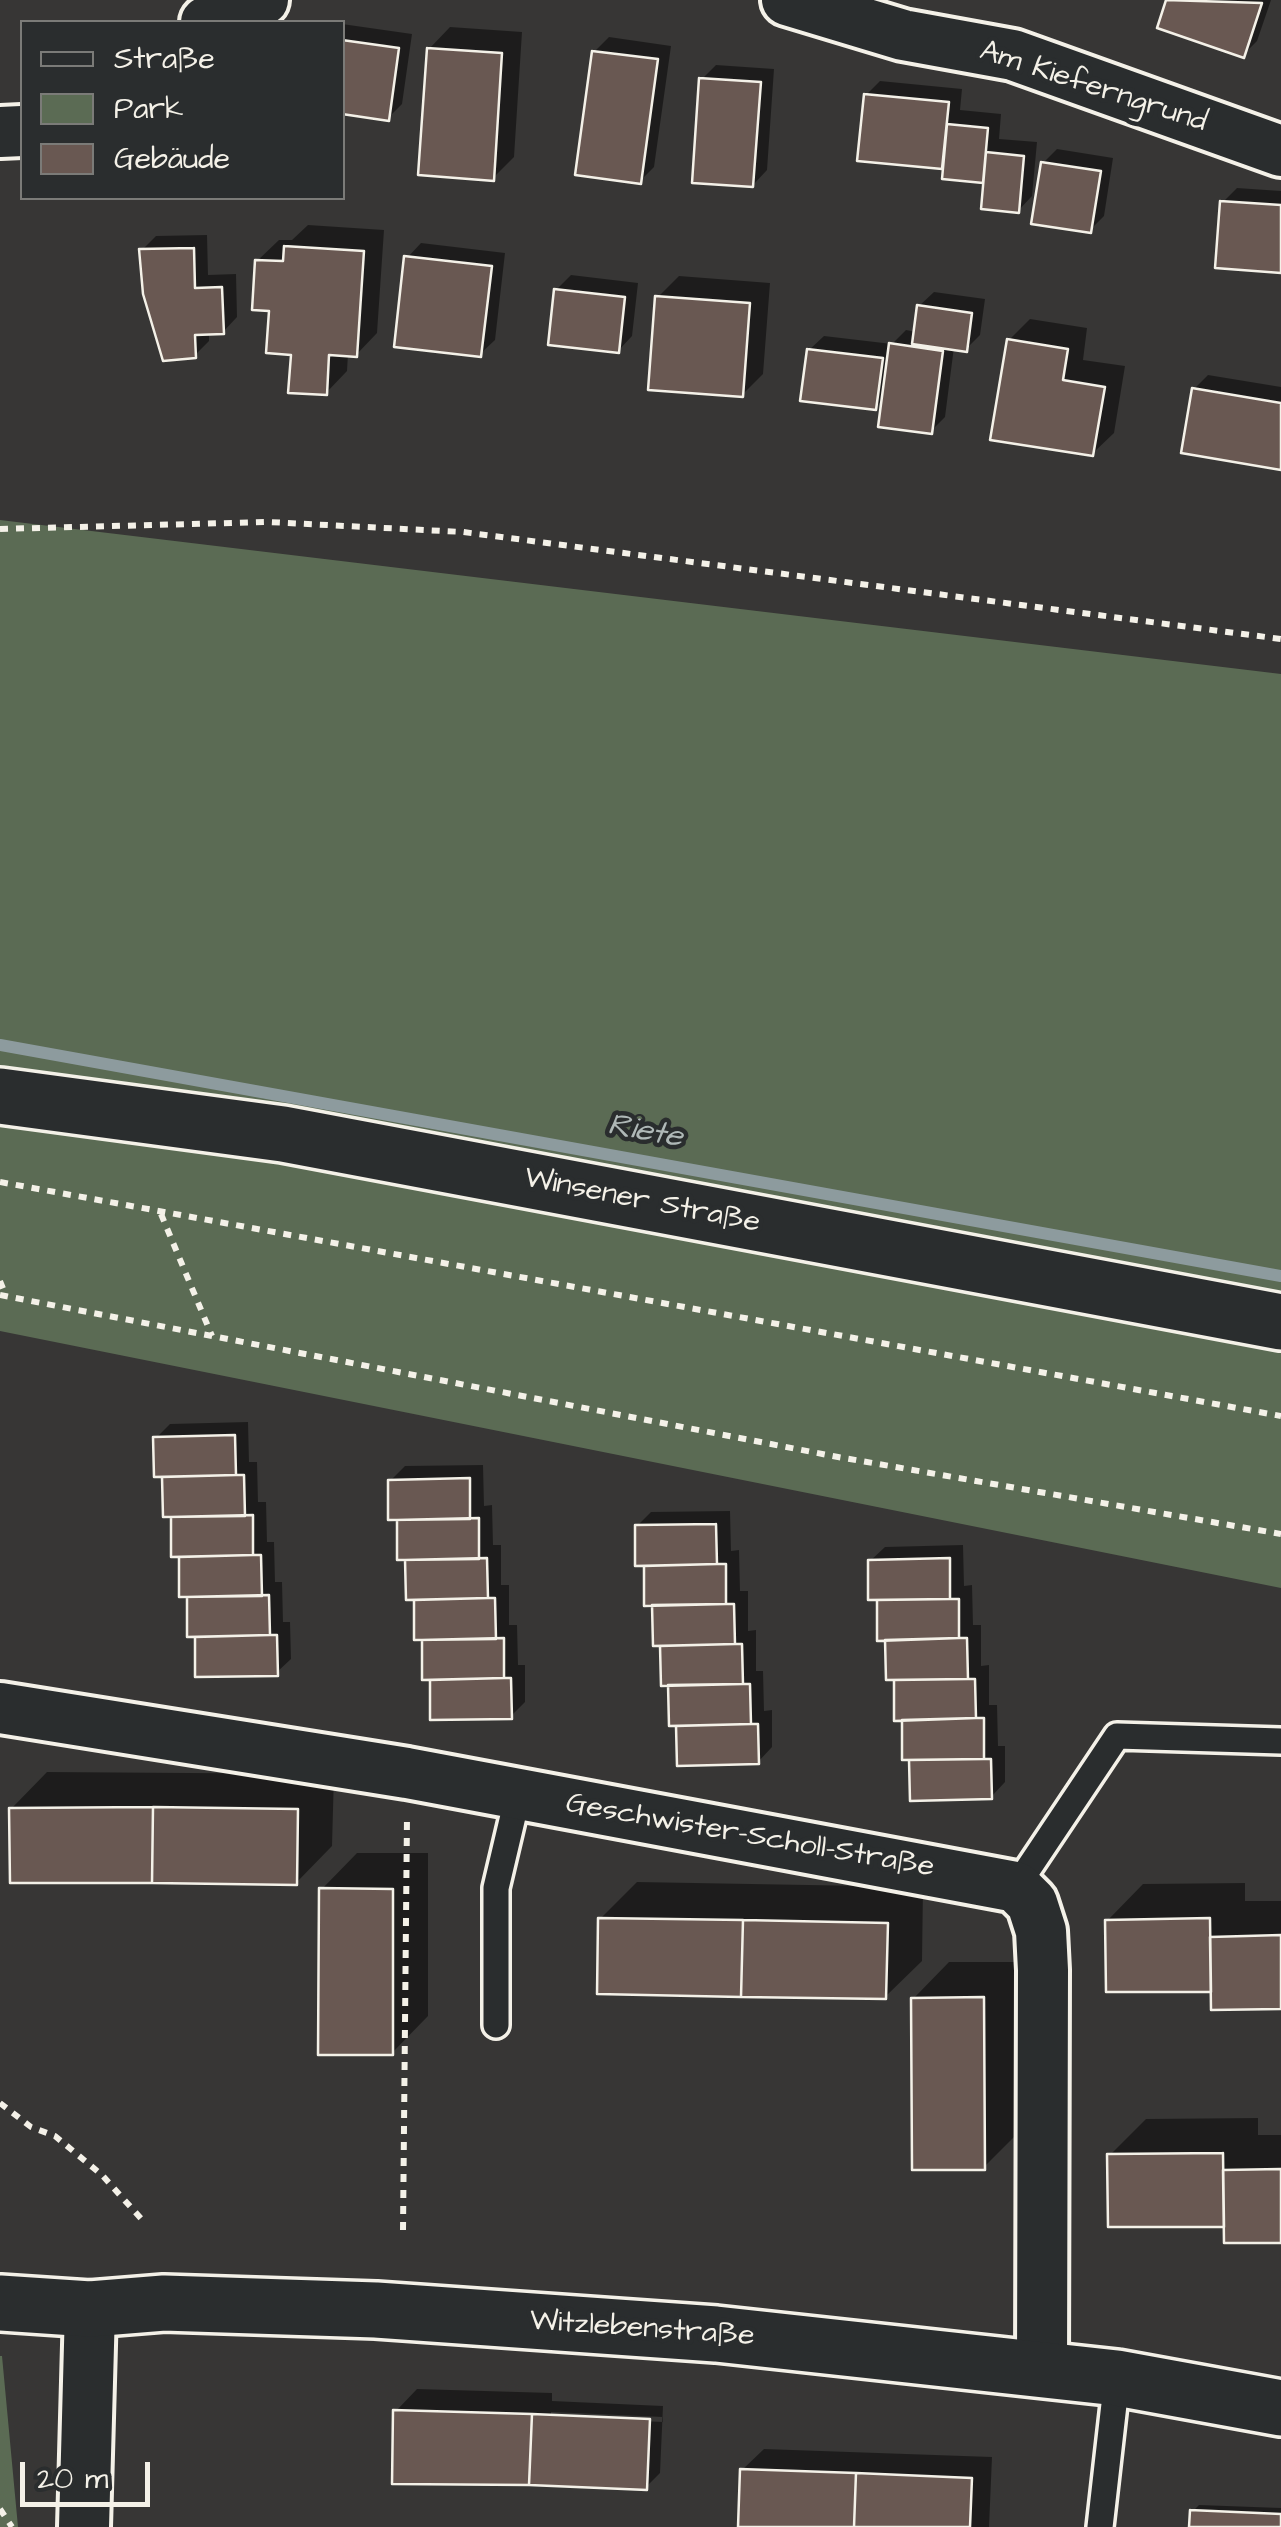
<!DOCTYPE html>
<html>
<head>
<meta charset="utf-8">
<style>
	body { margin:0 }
	#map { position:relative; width:1281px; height:2527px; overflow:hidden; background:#373635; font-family:"Architects Daughter",sans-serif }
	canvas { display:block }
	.legend { position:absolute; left:20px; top:20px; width:325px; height:180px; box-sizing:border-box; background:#2a2d2e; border:2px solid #7b7b78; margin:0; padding:12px 18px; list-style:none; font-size:30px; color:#f4f1e8 }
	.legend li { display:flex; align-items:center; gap:20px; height:50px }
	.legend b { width:50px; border:2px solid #7b7b78 }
	.scale { position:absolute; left:20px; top:2462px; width:130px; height:45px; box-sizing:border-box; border:5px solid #f4f1e8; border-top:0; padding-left:12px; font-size:30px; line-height:35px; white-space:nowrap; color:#f4f1e8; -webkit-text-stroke:8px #2a2d2e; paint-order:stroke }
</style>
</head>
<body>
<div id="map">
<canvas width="1281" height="2527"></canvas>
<ul class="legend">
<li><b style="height:12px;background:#2a2d2e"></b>Straße</li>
<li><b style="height:28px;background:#5b6b54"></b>Park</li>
<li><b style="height:28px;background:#695852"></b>Gebäude</li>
</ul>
<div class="scale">20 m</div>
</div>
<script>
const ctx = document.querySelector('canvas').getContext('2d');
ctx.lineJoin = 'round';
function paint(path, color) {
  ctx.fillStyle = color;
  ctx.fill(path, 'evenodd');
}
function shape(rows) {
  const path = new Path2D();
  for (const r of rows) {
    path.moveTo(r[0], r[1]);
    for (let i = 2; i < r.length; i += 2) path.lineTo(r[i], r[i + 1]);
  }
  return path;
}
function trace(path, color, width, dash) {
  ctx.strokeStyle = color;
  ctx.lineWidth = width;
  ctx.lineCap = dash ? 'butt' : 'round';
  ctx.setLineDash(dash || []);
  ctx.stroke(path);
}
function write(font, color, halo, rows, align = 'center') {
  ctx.font = font + ' "Architects Daughter",sans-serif';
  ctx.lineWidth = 9;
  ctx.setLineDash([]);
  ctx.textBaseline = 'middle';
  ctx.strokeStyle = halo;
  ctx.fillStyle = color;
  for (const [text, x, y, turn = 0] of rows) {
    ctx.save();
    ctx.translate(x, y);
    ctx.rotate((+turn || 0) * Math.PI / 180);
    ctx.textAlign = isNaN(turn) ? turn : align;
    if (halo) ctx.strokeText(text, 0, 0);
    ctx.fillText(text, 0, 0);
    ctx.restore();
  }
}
paint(shape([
	[0,520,1281,674,1281,1588,0,1331],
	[0,2356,2,2356,18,2527,0,2527]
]), '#5b6b54');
paint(shape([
	[1169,0,1271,0,1257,41,1243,55,1160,27],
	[342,24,412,34,402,104,388,118,342,111],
	[450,27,522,32,514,157,493,178,429,49],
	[609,37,671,46,654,167,640,181,594,52],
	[716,65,774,69,767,170,753,185,702,79],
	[880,81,962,89,960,110,1001,114,999,139,1037,142,1032,196,1018,211,985,181,944,177,945,167,860,159,866,95],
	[1057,149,1113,158,1104,216,1090,230,1043,163],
	[1237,188,1281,191,1281,270,1223,202],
	[308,225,384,230,377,333,356,355,348,354,347,371,326,393,293,352,271,309,257,261,279,240,292,240],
	[207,235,208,275,236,274,237,317,223,332,209,332,209,341,195,355,142,250,156,236],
	[421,243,505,253,495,340,480,354,407,258],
	[571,275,638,283,632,336,618,351,556,290],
	[679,276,770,283,763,374,742,395,658,297],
	[934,292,985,299,980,335,966,349,954,347,945,417,931,431,884,398,875,408,809,350,824,336,892,344,906,330,916,332,919,306],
	[1030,319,1087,328,1083,360,1125,366,1114,433,1092,454,1009,340],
	[1208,375,1281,387,1281,467,1194,389],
	[248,1422,249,1462,257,1462,258,1502,266,1502,267,1542,274,1542,275,1582,282,1582,283,1622,290,1622,291,1659,276,1673,198,1675,197,1635,190,1635,190,1594,182,1594,182,1555,174,1555,173,1514,165,1514,165,1475,156,1438,170,1424],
	[483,1465,484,1506,492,1505,493,1545,501,1545,501,1585,509,1585,509,1625,517,1625,518,1665,525,1665,525,1702,511,1716,432,1718,432,1678,424,1678,424,1637,416,1637,416,1598,408,1598,408,1557,400,1557,399,1518,390,1481,405,1466],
	[730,1511,731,1551,739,1550,740,1591,748,1591,748,1631,756,1630,756,1671,763,1671,764,1711,772,1710,772,1747,758,1762,679,1763,679,1723,671,1683,663,1683,662,1643,654,1603,646,1603,646,1563,637,1526,651,1512],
	[963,1545,964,1586,972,1585,973,1625,981,1625,981,1666,989,1665,989,1705,997,1705,998,1746,1005,1746,1005,1782,991,1797,912,1798,912,1758,904,1718,896,1718,896,1678,888,1638,880,1638,879,1598,870,1561,885,1547],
	[47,1772,334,1774,332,1846,296,1883,11,1809],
	[357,1853,428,1853,428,2016,392,2053,321,1890],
	[637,1882,923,1887,922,1961,885,1997,600,1919],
	[1245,1883,1245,1901,1281,1901,1281,2007,1214,1989,1107,1921,1143,1884],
	[949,1962,1019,1962,1020,2131,984,2167,913,1999],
	[1258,2118,1258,2135,1281,2135,1281,2240,1226,2224,1110,2155,1146,2119],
	[417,2389,552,2393,552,2401,663,2406,660,2473,646,2487,396,2411],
	[551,2412,663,2417,663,2422,551,2417],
	[764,2449,992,2457,989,2527,740,2527,742,2470],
	[1199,2505,1281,2508,1281,2527,1192,2527,1193,2511]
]), '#0007');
trace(shape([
	[0,1045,1281,1276]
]), '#8d9b9e', 12);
const building = shape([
	[1166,0,1262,3,1244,58,1157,28,1166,0],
	[342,40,399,48,389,121,342,114,342,40],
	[427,48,502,53,494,181,418,175,427,48],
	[592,51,658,59,641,184,575,175,592,51],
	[699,78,761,82,753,187,692,183,699,78],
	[864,94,949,102,942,169,857,161,864,94],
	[947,124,988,128,983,183,942,179,947,124],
	[986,152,1024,156,1019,213,981,209,986,152],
	[1041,162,1101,171,1091,233,1031,224,1041,162],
	[1220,201,1281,205,1281,273,1215,268,1220,201],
	[284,246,364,251,357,357,329,355,327,395,288,393,291,355,266,353,269,311,252,310,255,260,283,261,284,246],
	[194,248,195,288,222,287,224,334,195,335,196,358,163,361,143,294,139,249,194,248],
	[404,256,492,266,481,357,394,347,404,256],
	[554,289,625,297,619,353,548,345,554,289],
	[655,296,750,303,743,397,648,390,655,296],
	[917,305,972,313,967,352,912,344,917,305],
	[1007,339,1068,349,1063,380,1105,387,1093,456,990,440,1007,339],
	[889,343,943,351,932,434,878,427,889,343],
	[807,349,883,358,876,410,800,401,807,349],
	[1192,388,1281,403,1281,470,1181,453,1192,388],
	[235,1435,236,1475,154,1477,153,1437,235,1435],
	[236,1475,244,1475,245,1516,163,1517,162,1477,236,1475],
	[470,1478,470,1519,388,1520,388,1480,470,1478],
	[253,1515,253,1555,171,1557,171,1517,253,1515],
	[479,1518,479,1559,397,1560,397,1520,479,1518],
	[716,1524,717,1564,635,1566,635,1525,716,1524],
	[253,1555,261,1555,262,1596,179,1597,179,1557,253,1555],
	[487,1558,488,1598,406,1600,405,1560,487,1558],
	[950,1558,950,1599,868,1600,868,1560,950,1558],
	[717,1564,726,1564,726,1604,644,1606,644,1566,717,1564],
	[269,1595,270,1635,187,1637,187,1597,269,1595],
	[488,1598,495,1598,496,1639,414,1640,414,1600,488,1598],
	[950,1599,959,1599,959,1638,877,1641,877,1600,950,1599],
	[726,1604,734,1604,735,1644,653,1646,652,1605,726,1604],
	[270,1635,277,1635,278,1676,195,1677,195,1637,270,1635],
	[504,1638,504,1678,422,1680,422,1640,504,1638],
	[959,1638,967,1638,968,1679,886,1680,885,1640,959,1638],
	[735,1644,742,1644,743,1684,661,1686,660,1646,735,1644],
	[504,1678,511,1678,512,1719,430,1720,430,1680,504,1678],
	[968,1679,975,1679,976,1718,894,1721,894,1680,968,1679],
	[743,1684,750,1684,751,1724,669,1726,668,1685,743,1684],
	[976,1718,984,1718,984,1759,902,1760,902,1720,976,1718],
	[751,1724,758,1724,759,1764,677,1766,676,1726,751,1724],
	[984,1759,991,1759,992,1799,910,1801,909,1760,984,1759],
	[153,1807,152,1883,10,1883,9,1808,153,1807],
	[153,1807,298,1809,297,1885,152,1883,153,1807],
	[319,1888,393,1889,393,2055,318,2055,319,1888],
	[598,1918,743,1920,741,1997,597,1994,598,1918],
	[1210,1918,1211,1992,1106,1992,1105,1920,1210,1918],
	[743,1920,888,1923,886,1999,741,1997,743,1920],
	[1281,1935,1281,2009,1211,2010,1210,1937,1281,1935],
	[984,1997,985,2170,912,2170,911,1998,984,1997],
	[1223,2153,1224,2227,1108,2227,1107,2154,1223,2153],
	[1281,2169,1281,2243,1224,2243,1223,2170,1281,2169],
	[393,2410,532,2414,529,2485,392,2484,393,2410],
	[532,2414,650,2419,647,2490,529,2485,532,2414],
	[740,2469,856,2473,854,2527,738,2527,740,2469],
	[856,2473,972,2478,970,2527,854,2527,856,2473],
	[1190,2510,1281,2514,1281,2527,1189,2527,1190,2510]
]);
paint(building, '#695852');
trace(building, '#f4f1e8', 2.5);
const lane = shape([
	[1016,1887,1117,1736,1281,1741],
	[496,2025,496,1888,518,1795],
	[1100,2527,1117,2378]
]);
const street = shape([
	[787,0,903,35,1013,55,1281,151],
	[206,22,263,0],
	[0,132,22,131],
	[0,1708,407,1773,1016,1887,1032,1903,1041,1931,1043,1970,1042,2369],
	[84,2527,90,2309]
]);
const secondary = shape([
	[0,1096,283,1134,1281,1322],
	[0,2303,90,2309,164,2303,376,2310,716,2334,1117,2378,1281,2408]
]);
trace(lane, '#f4f1e8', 32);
trace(street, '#f4f1e8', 58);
trace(secondary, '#f4f1e8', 62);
trace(shape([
	[0,529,268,522,463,532,1281,639],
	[0,1182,1281,1416],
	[161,1214,212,1336],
	[0,1281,6,1296],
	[0,1295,838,1457,1281,1534],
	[0,2103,31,2127,55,2136,102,2175,145,2223],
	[403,2230,407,1816],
	[0,2509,12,2527]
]), '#f4f1e8', 6, [8, 8]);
trace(lane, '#2a2d2e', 25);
trace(street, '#2a2d2e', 50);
trace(secondary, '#2a2d2e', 55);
write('30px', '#f4f1e8', '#2a2d2e', [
	["Am Kieferngrund",1093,88,18],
	["Winsener Straße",642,1202,11],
	["Geschwister-Scholl-Straße",750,1837,10],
	["Witzlebenstraße",642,2330,4]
]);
write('italic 32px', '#afb8b7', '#2a2d2e', [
	["Riete",645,1133,10]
]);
</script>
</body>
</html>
